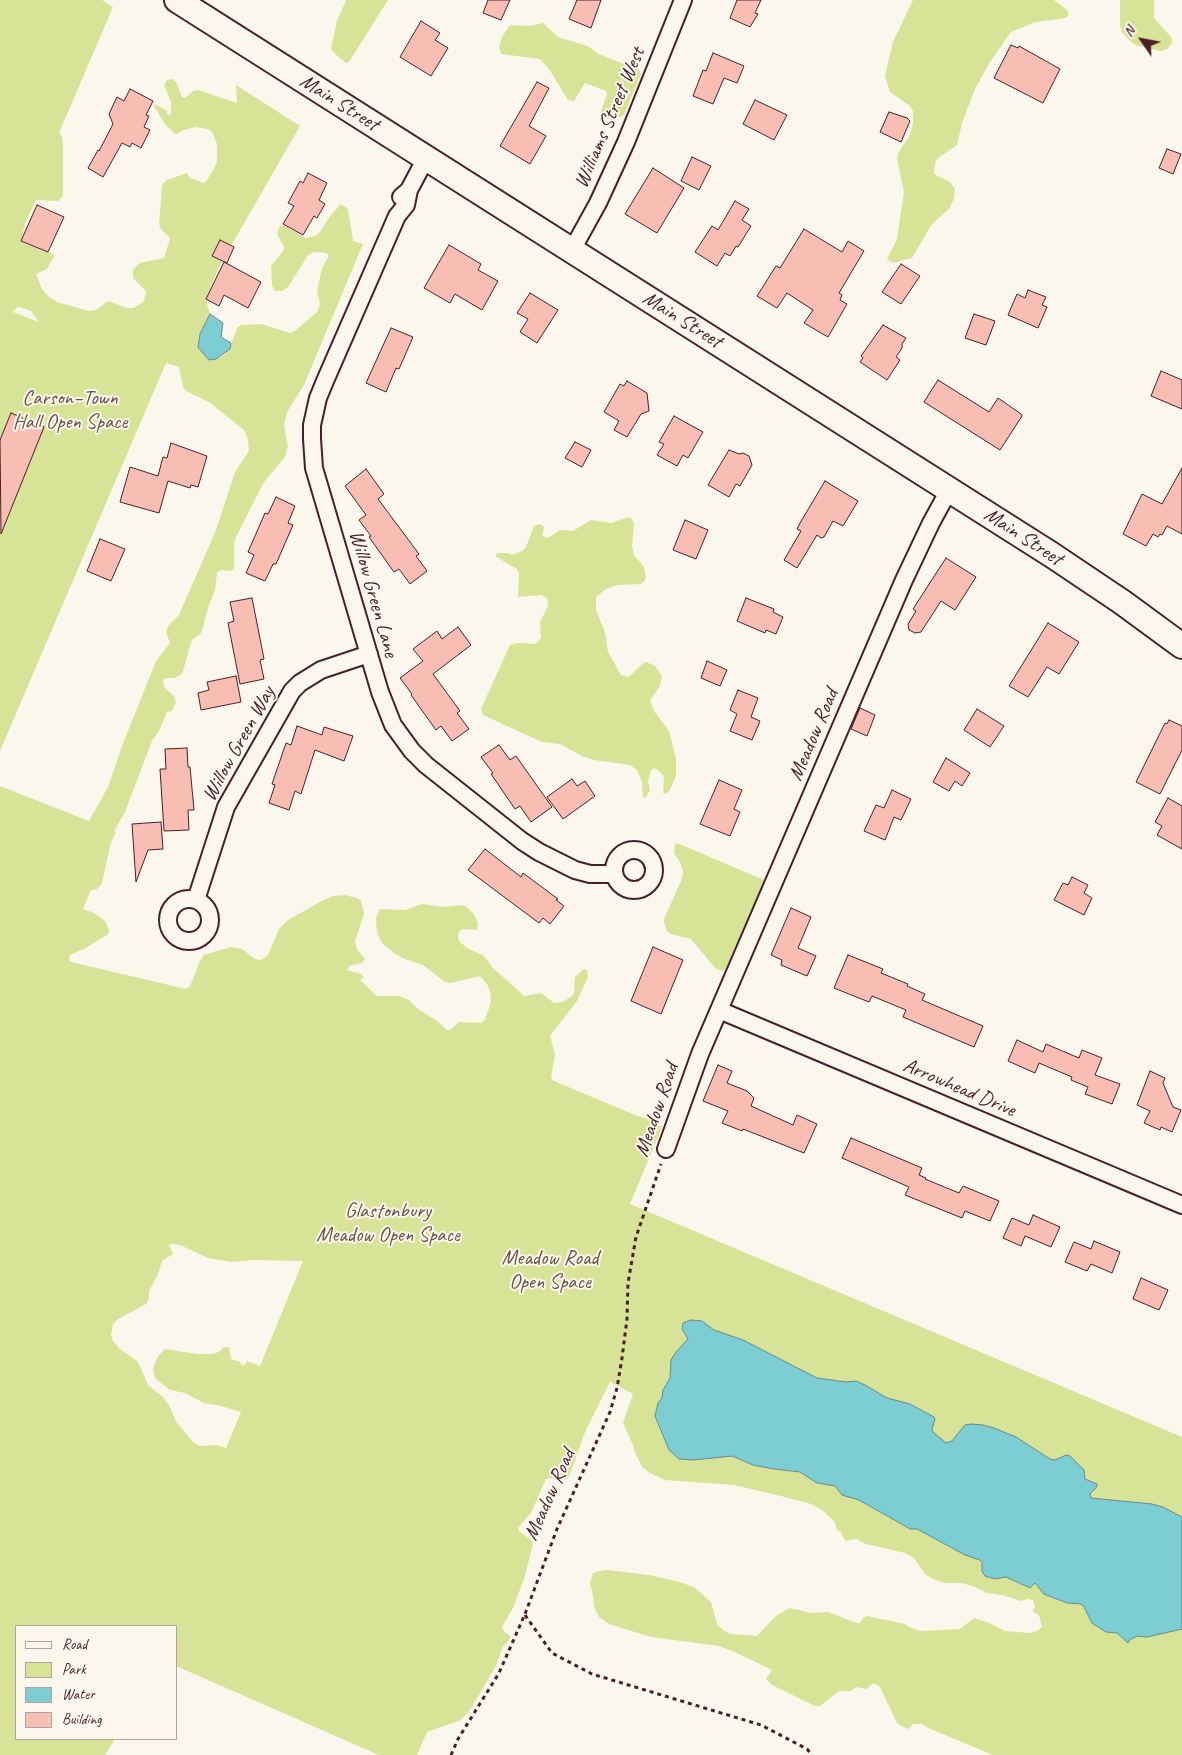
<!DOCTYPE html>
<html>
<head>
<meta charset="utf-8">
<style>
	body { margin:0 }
	#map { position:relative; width:1182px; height:1755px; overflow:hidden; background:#fbf7ec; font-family:Caveat,sans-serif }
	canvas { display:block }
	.legend { position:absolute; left:15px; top:1625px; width:162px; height:115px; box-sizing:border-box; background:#fbf7ec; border:1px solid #b4a19f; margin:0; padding:6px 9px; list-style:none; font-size:15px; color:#4a1f2b }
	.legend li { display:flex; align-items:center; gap:10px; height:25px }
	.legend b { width:25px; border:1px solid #b4a19f }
	.north { position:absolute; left:1117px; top:15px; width:50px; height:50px; -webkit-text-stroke:4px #fbf7ec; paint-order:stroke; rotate:303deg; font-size:14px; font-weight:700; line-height:20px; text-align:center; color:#4a1f2b }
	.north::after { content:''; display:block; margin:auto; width:18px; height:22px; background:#4a1f2b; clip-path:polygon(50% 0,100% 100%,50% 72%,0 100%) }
</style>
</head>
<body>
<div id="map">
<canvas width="1182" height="1755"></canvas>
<ul class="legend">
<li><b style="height:6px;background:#fbf7ec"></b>Road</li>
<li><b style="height:14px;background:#d7e497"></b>Park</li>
<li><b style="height:14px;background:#7dced3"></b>Water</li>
<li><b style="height:14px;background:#f9beb3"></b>Building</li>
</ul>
<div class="north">N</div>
</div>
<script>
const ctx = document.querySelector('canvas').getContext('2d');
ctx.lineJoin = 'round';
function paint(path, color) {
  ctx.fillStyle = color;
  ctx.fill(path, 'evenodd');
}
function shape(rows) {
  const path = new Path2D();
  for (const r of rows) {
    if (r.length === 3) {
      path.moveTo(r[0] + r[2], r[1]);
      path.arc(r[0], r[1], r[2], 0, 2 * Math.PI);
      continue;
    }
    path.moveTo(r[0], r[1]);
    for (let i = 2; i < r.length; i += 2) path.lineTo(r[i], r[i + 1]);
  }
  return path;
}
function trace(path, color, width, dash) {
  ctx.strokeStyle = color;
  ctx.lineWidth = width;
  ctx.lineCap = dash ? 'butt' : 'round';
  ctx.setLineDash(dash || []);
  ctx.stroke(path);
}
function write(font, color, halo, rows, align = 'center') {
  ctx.font = font + ' Caveat,sans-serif';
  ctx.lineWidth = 4;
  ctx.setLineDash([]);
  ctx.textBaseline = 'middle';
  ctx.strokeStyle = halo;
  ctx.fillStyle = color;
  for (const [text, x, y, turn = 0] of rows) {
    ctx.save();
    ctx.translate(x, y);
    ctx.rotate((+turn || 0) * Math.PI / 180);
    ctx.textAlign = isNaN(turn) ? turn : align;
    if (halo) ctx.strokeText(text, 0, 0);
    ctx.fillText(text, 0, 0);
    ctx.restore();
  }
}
paint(shape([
	[0,0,102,0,113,7,59,133,62,136,63,147,63,196,58,201,36,200,25,224,22,236,22,241,26,244,53,254,54,256,47,269,36,274,42,289,49,297,57,302,89,311,96,310,108,301,127,308,133,308,139,305,144,301,146,291,133,278,133,269,140,263,164,258,169,242,170,238,161,229,159,224,162,185,167,180,187,173,190,178,204,183,207,180,213,170,217,162,217,144,212,132,208,129,195,127,184,130,177,134,174,133,165,124,154,106,155,104,167,111,167,114,171,115,171,102,164,85,167,80,172,79,176,82,182,97,185,98,193,91,198,90,237,103,236,85,300,126,220,265,207,296,207,304,210,314,200,334,198,347,209,359,216,359,224,355,231,345,237,328,241,325,261,324,290,333,295,331,317,312,320,304,317,291,322,268,329,256,326,253,314,252,308,255,288,287,282,291,275,291,272,285,271,266,283,251,284,247,278,236,277,233,280,226,285,226,306,238,315,236,319,233,331,215,341,204,348,209,353,241,363,244,304,385,287,412,284,426,288,446,285,457,264,482,236,537,234,544,234,568,232,571,222,570,217,572,215,590,208,608,203,627,201,633,192,640,182,674,175,678,166,678,163,680,164,687,174,696,176,702,172,711,167,712,159,731,152,741,125,812,114,831,116,832,111,842,102,883,97,889,91,890,83,909,94,913,105,921,109,930,108,934,86,948,70,955,69,960,71,962,186,989,190,986,200,961,204,955,231,947,242,949,255,959,261,960,268,955,279,929,288,920,320,902,333,896,344,895,357,898,361,901,364,914,355,941,357,949,365,959,362,963,349,966,347,970,361,974,364,978,360,980,377,996,399,996,409,1000,418,1009,437,1021,447,1030,450,1030,459,1022,481,1023,485,1020,491,1002,490,991,487,984,480,976,450,983,445,982,423,965,405,959,395,954,382,943,377,932,376,918,380,909,405,910,422,904,444,907,463,905,468,908,475,916,478,924,477,930,462,929,459,932,458,937,460,942,467,948,484,956,492,967,524,996,541,993,554,1003,562,1002,571,997,574,993,575,977,584,969,587,970,588,977,577,1001,550,1036,555,1054,551,1078,554,1081,635,1115,651,1120,662,1127,630,1204,1182,1437,1182,1755,993,1755,928,1728,922,1724,913,1724,909,1729,901,1726,897,1723,880,1687,874,1683,866,1689,856,1687,851,1691,839,1691,820,1706,815,1706,772,1685,766,1679,772,1670,737,1653,719,1646,651,1637,609,1624,599,1617,594,1607,593,1595,590,1583,593,1573,599,1571,608,1570,649,1575,683,1583,695,1588,711,1602,717,1624,723,1630,730,1634,757,1636,776,1616,790,1608,810,1613,828,1612,856,1623,860,1623,864,1617,867,1616,905,1624,909,1627,920,1631,960,1629,974,1618,987,1622,1005,1631,1030,1633,1037,1631,1042,1627,1039,1615,1032,1611,1035,1607,1033,1600,1028,1599,1021,1601,1002,1595,987,1593,975,1587,962,1583,945,1583,933,1579,925,1574,914,1558,905,1553,866,1544,856,1539,845,1541,841,1532,837,1530,835,1522,822,1510,811,1504,781,1496,734,1485,665,1480,650,1473,643,1468,636,1455,632,1443,623,1423,633,1394,610,1382,585,1432,569,1477,564,1480,553,1478,546,1479,531,1513,518,1528,519,1531,532,1541,533,1544,524,1579,513,1608,502,1627,503,1630,511,1637,507,1643,503,1646,496,1666,470,1710,461,1720,427,1732,417,1755,379,1755,176,1666,176,1626,16,1626,16,1739,115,1739,105,1755,0,1755,0,786,89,821,108,787,122,746,156,661,170,643,166,632,168,626,179,615,216,530,235,472,249,451,248,439,244,430,209,402,186,391,183,387,179,367,166,363,0,751],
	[19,307,31,311,39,322,13,312,16,308],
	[173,1244,180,1245,208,1258,232,1262,253,1260,303,1261,260,1366,247,1361,246,1364,242,1366,240,1362,231,1359,229,1347,224,1347,219,1352,212,1354,197,1354,165,1349,157,1358,153,1369,155,1378,170,1390,185,1393,204,1403,221,1406,241,1412,226,1448,216,1445,200,1446,193,1442,177,1423,169,1405,163,1397,148,1385,138,1362,119,1348,113,1341,111,1335,113,1324,118,1319,146,1304,149,1299,149,1291,158,1274,162,1261,173,1254,169,1245],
	[657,1407,786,1454,1157,1635,1137,1636,1129,1642,1122,1639,1117,1633,1110,1633,1092,1623,1084,1607,1081,1604,1067,1603,1044,1594,1035,1583,1029,1588,1006,1577,995,1579,983,1566,980,1560,965,1555,917,1529,910,1529,859,1500,842,1495,835,1486,817,1483,802,1473,753,1465,732,1456,683,1460,672,1454,663,1437,656,1419],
	[346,0,388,0,349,62,346,63,333,52,331,48,337,21],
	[913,0,1054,0,1067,10,1069,14,1066,18,1036,22,1011,32,990,62,975,89,962,123,957,145,938,158,935,163,934,174,950,182,955,189,954,199,949,209,932,224,912,258,893,263,887,259,897,239,904,192,897,159,898,153,910,135,913,122,913,111,910,106,890,92,885,76,893,42],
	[1120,0,1154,0,1154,18,1171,37,1172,43,1167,49,1161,51,1144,47,1135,45,1127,38,1122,32,1120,24],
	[543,23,558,37,588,46,598,54,638,69,641,74,624,115,616,119,603,118,600,114,607,94,606,91,585,83,574,101,568,100,549,69,540,59,501,54,499,47,502,37,510,25,529,26],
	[630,517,634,523,632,546,634,555,644,567,646,577,644,582,641,584,618,585,606,589,596,597,596,610,605,632,608,652,621,675,629,677,642,664,646,662,655,666,662,676,660,686,650,700,654,711,669,731,676,759,676,776,670,790,666,794,663,793,664,776,658,770,654,768,651,770,648,781,650,790,646,797,643,798,642,782,637,770,630,765,594,760,582,756,560,744,542,742,483,715,481,709,510,645,518,643,535,644,541,638,540,622,548,606,547,598,541,595,518,597,519,573,517,569,495,556,498,553,508,553,512,555,522,551,526,547,534,526,540,524,544,527,542,536,548,538,560,530,573,531,591,520,611,523],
	[677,843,764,880,764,883,725,970,721,971,715,968,691,939,671,934,667,931,664,922,664,919,682,879,683,872,680,862,674,853,675,844]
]), '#d7e497');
const water = shape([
	[210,314,223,323,221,337,231,343,230,349,216,359,209,360,198,347,200,334,210,314],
	[691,1320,702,1321,714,1330,743,1340,817,1378,846,1382,856,1381,865,1385,887,1398,910,1404,934,1417,935,1419,932,1429,933,1432,946,1443,952,1441,965,1425,971,1424,983,1425,994,1428,1016,1437,1050,1459,1055,1460,1066,1455,1070,1456,1084,1470,1085,1479,1097,1484,1096,1488,1090,1494,1091,1498,1152,1504,1163,1507,1182,1517,1182,1629,1147,1637,1137,1636,1130,1640,1128,1643,1117,1633,1106,1632,1092,1623,1084,1607,1081,1604,1067,1603,1044,1594,1035,1583,1030,1588,1006,1577,995,1579,985,1576,982,1571,982,1563,980,1560,965,1555,917,1529,910,1529,905,1526,859,1500,842,1495,835,1486,817,1483,800,1472,774,1469,753,1465,732,1456,694,1460,679,1459,669,1450,655,1416,658,1403,662,1398,663,1390,670,1378,671,1360,676,1352,688,1339,682,1329,683,1323,691,1320]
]);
paint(water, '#7dced3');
trace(water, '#698890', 1);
const building = shape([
	[488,0,510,0,501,20,483,13,488,0],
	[577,0,601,0,591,28,569,19,577,0],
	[737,0,761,0,755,13,758,14,750,27,730,18,737,0],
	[421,21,440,33,435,40,448,48,431,76,400,57,421,21],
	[1011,45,1018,48,1019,46,1060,69,1043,103,994,78,1011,45],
	[713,53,744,66,737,83,724,78,713,104,693,96,703,70,706,71,713,53],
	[537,82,549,88,529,126,546,136,530,164,500,146,537,82],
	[130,89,153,101,146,115,149,116,144,127,150,130,141,148,132,143,130,147,122,143,103,177,88,168,98,150,99,151,113,124,109,114,117,97,124,101,130,89],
	[755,100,787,115,774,140,743,124,755,100],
	[889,112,907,118,910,121,901,142,880,132,889,112],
	[1167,149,1181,154,1173,174,1159,168,1167,149],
	[692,157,711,166,699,190,681,181,692,157],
	[653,168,684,188,657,233,625,214,653,168],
	[308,173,327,183,319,200,325,204,317,218,314,216,303,235,283,224,294,206,288,203,300,181,303,183,308,173],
	[735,201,749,209,742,220,751,226,738,247,736,246,730,256,725,253,717,266,695,252,712,226,718,230,735,201],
	[37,205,64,217,48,252,21,241,37,205],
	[804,229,842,252,848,241,864,251,839,293,842,295,840,300,847,304,828,337,804,323,813,310,787,293,777,308,757,296,776,266,780,268,804,229],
	[220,240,234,247,227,263,212,256,220,240],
	[449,245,481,264,478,270,498,281,482,310,455,294,450,303,424,288,449,245],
	[224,262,261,282,248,308,224,295,219,306,206,299,224,262],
	[901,264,920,276,901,304,882,292,901,264],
	[1028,290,1046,297,1042,305,1047,307,1038,328,1008,315,1017,294,1025,298,1028,290],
	[530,293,558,310,537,343,520,332,528,319,517,313,530,293],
	[974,314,995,321,986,345,965,338,974,314],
	[883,325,906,338,902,344,902,348,896,357,900,360,887,380,860,362,863,358,861,356,883,325],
	[391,328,413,337,399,369,396,368,386,392,366,383,391,328],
	[1161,371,1182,380,1182,409,1151,396,1161,371],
	[938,380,989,412,998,398,1021,414,1022,416,1000,450,924,402,938,380],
	[627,381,647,393,649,411,641,414,627,437,614,430,619,421,604,412,620,384,624,386,627,381],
	[11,413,44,427,1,534,0,440,11,413],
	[674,416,703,432,688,458,683,455,677,466,657,455,664,444,659,442,674,416],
	[575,442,591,450,582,467,565,458,575,442],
	[171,443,207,456,198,487,191,485,190,488,168,481,159,513,120,502,130,467,158,476,163,457,167,458,171,443],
	[729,450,739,454,743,453,749,456,752,465,740,486,736,484,729,497,708,485,729,450],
	[1182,468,1182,534,1167,526,1162,535,1160,534,1158,537,1153,534,1146,546,1123,534,1142,494,1162,504,1182,468],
	[366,469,384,494,378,499,419,554,416,556,427,571,410,584,399,569,394,572,369,537,371,536,359,520,366,515,345,486,366,469],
	[825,481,858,501,843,526,833,521,824,537,821,538,817,535,797,568,784,560,801,531,797,529,800,523,825,481],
	[276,497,295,506,288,523,293,525,276,564,273,564,265,581,246,573,254,555,248,552,265,513,268,514,276,497],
	[685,520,708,530,696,559,673,550,685,520],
	[100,539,125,549,111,581,87,571,100,539],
	[946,558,976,577,955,610,941,601,921,632,915,633,909,630,908,624,916,611,913,609,946,558],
	[252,598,264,659,260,660,264,679,240,684,228,623,234,621,230,602,252,598],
	[746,598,774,609,773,612,783,617,776,634,766,630,765,633,737,621,746,598],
	[1048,623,1079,642,1059,674,1047,667,1028,697,1009,686,1048,623],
	[458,627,471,645,433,674,460,711,457,713,469,729,452,741,441,726,436,730,411,695,412,694,400,678,423,661,413,649,437,631,442,639,458,627],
	[707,661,727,670,720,686,701,678,707,661],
	[236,676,241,702,201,710,198,693,209,690,207,682,236,676],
	[738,690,758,698,751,717,760,721,752,740,730,731,737,714,730,710,738,690],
	[860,708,875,715,867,736,851,729,860,708],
	[977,709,1004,726,990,747,964,730,977,709],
	[1169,720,1182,726,1182,750,1160,794,1136,782,1165,723,1167,724,1169,720],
	[297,726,322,735,324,727,353,736,344,761,315,750,301,794,295,791,289,810,269,803,275,785,272,784,286,743,291,745,297,726],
	[499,745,510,760,516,756,552,807,531,822,520,806,515,809,491,774,493,773,481,757,499,745],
	[187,748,188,767,190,767,194,810,188,810,189,830,164,831,160,769,166,769,165,749,187,748],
	[946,758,970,773,962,786,955,781,949,791,933,782,946,758],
	[572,779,577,786,585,781,595,796,563,819,547,797,572,779],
	[719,780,742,790,734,809,740,812,730,836,700,824,719,780],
	[892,790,911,799,901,820,894,817,885,840,864,831,876,805,884,808,892,790],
	[1168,798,1182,806,1182,849,1157,835,1162,826,1155,822,1168,798],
	[161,822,163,849,148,850,136,882,132,824,161,822],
	[485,849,521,877,523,873,558,899,556,900,564,906,550,924,543,918,539,923,468,870,485,849],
	[1072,877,1088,885,1084,893,1092,898,1084,915,1054,900,1063,883,1068,885,1072,877],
	[791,908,811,917,798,948,816,956,807,976,781,965,782,960,771,955,791,908],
	[653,947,683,960,661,1014,631,1001,653,947],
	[848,955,883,969,881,973,908,984,907,986,925,994,922,1000,983,1026,974,1047,903,1017,906,1010,872,996,869,1002,834,988,848,955],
	[1017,1040,1043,1052,1046,1044,1079,1058,1082,1050,1102,1058,1095,1075,1120,1084,1112,1104,1085,1094,1088,1087,1071,1080,1072,1077,1039,1063,1035,1073,1008,1061,1017,1040],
	[718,1065,732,1071,727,1083,747,1091,754,1098,751,1106,793,1125,797,1115,817,1124,804,1153,743,1129,742,1131,722,1123,728,1111,703,1101,718,1065],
	[1150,1071,1165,1078,1163,1083,1173,1107,1181,1110,1172,1132,1161,1127,1160,1130,1144,1123,1150,1111,1137,1105,1150,1071],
	[851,1138,922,1168,919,1175,926,1178,925,1179,959,1193,963,1186,999,1201,990,1221,965,1211,962,1218,905,1195,909,1187,842,1158,851,1138],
	[1033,1215,1060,1227,1051,1247,1025,1236,1021,1246,1003,1238,1012,1218,1029,1225,1033,1215],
	[1094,1241,1120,1252,1112,1273,1091,1264,1087,1271,1065,1262,1074,1242,1091,1249,1094,1241],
	[1141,1278,1168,1290,1159,1310,1133,1299,1141,1278]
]);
paint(building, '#f9beb3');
trace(building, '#4a1f2b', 1);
const minor = shape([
	[409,190,406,205,397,216,325,381,318,398,312,425,312,439,314,468,380,692,393,725,412,751,426,765,522,841,539,852,575,870,590,874,614,874],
	[401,197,409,190,426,158],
	[572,250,598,203,626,142,683,0],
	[634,870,20],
	[189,920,21],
	[196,900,226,807,292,691,300,683,321,670,369,654],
	[719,1010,1182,1205],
	[666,1149,700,1054,904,580,931,523,949,490]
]);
const secondary = shape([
	[177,0,1052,555,1122,602,1182,646]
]);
trace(minor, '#4a1f2b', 20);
trace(secondary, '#4a1f2b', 28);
trace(shape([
	[525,1615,552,1653,592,1674,761,1725,807,1749,812,1755],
	[451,1755,458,1739,499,1673,525,1614,557,1529,610,1412,617,1388,622,1358,627,1319,628,1283,636,1237,661,1164]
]), '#4a1f2b', 3, [4, 4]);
trace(minor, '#fbf7ec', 16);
trace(secondary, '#fbf7ec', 24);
write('21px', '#4a1f2b', '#fbf7ec', [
	["Main Street",339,103,32],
	["Williams Street West",610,118,-67],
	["Main Street",682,320,32],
	["Main Street",1023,537,33],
	["Willow Green Lane",373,594,74],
	["Meadow Road",814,735,-67],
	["Willow Green Way",239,744,-61],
	["Arrowhead Drive",959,1088,23],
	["Meadow Road",657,1110,-71],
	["Meadow Road",550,1495,-66]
]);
write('21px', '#6d5046', '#fbf7ec', [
	["Carson–Town",70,398],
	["Hall Open Space",70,422],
	["Glastonbury",388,1211],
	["Meadow Open Space",388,1235],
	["Meadow Road",550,1258],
	["Open Space",550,1282]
]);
</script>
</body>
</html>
